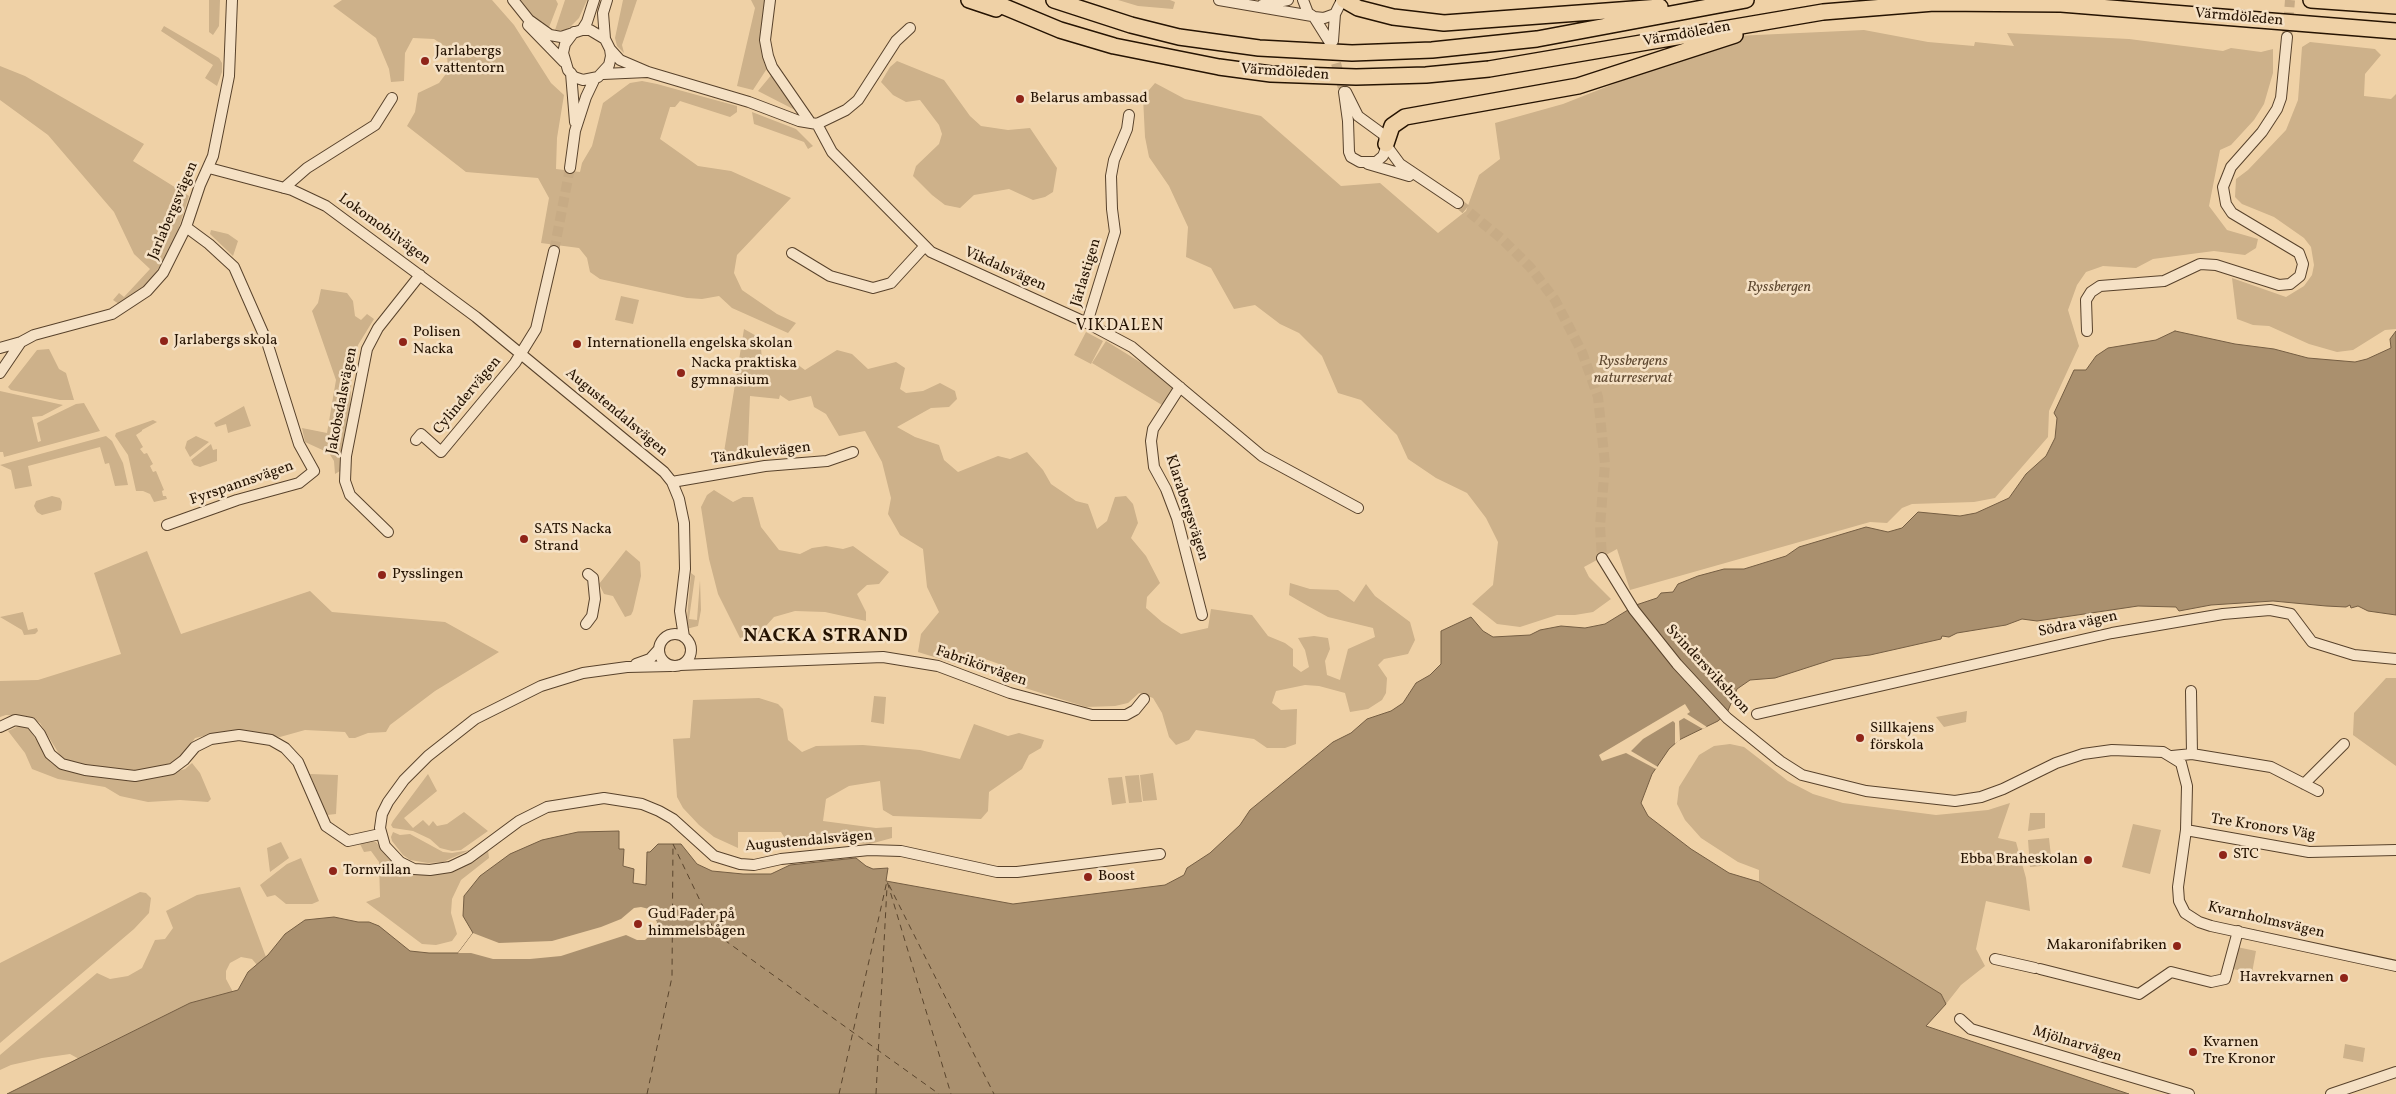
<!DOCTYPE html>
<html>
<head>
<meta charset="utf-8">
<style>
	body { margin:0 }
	canvas { display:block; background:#efd1a6 }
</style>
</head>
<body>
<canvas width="2396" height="1094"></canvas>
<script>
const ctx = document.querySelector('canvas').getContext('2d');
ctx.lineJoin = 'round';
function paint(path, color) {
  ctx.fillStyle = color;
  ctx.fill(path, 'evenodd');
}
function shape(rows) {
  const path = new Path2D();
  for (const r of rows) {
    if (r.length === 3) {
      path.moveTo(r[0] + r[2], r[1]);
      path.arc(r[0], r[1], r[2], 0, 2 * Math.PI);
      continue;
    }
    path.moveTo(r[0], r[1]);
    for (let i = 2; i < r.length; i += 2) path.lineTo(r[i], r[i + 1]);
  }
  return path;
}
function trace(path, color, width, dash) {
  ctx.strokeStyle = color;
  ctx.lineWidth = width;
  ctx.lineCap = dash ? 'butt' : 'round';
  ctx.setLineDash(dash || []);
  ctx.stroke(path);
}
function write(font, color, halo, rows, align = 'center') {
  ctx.font = font + ' Vollkorn,serif';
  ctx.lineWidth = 5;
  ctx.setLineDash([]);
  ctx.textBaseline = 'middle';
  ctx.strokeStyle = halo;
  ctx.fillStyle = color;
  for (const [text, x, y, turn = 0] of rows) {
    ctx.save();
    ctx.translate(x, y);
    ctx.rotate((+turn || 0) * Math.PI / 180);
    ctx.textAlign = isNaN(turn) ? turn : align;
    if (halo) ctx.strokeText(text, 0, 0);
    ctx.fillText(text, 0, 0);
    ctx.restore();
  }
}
paint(shape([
	[209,0,220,0,219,26,213,35,209,32],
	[342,0,492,0,514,25,551,83,564,95,557,138,556,169,580,172,582,163,592,146,603,103,630,83,642,81,657,84,737,106,737,112,730,117,680,101,675,107,670,107,660,139,698,166,731,171,791,198,737,255,734,273,742,290,777,314,796,323,788,333,732,308,719,296,702,299,687,298,600,279,590,272,587,258,579,248,541,243,549,198,538,178,466,172,407,126,415,112,418,93,439,83,448,71,447,54,443,45,434,39,413,38,405,53,404,81,391,82,389,69,376,38,333,6],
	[517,0,556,0,558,4,548,30,540,25],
	[565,0,587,0,579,18,570,27,564,31,555,30],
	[623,0,637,0,622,45,624,53,617,46,615,38],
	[751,0,765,0,760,40,768,67,753,90,737,86,755,8],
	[1118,0,1170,0,1175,2,1173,9,1138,6],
	[164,26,219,58,222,63,222,72,217,86,205,78,213,65,161,31],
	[1864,30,1928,42,1974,46,1975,42,2014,46,2007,33,2129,39,2223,51,2231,48,2261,52,2273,49,2273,73,2264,104,2254,120,2231,145,2220,150,2209,206,2227,230,2258,239,2256,248,2245,255,2214,251,2153,259,2136,268,2103,266,2086,272,2077,285,2068,310,2079,346,2049,411,2048,437,1995,498,1974,502,1912,504,1902,508,1887,523,1870,522,1630,590,1617,549,1584,567,1589,577,1611,599,1593,612,1575,615,1557,615,1520,627,1497,624,1472,604,1493,585,1498,542,1486,518,1467,493,1436,478,1408,459,1397,435,1361,400,1338,393,1322,356,1299,333,1280,324,1255,305,1234,309,1211,268,1186,257,1188,227,1169,186,1149,157,1145,137,1143,97,1155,83,1185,99,1261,116,1341,186,1380,183,1438,233,1466,211,1479,175,1500,159,1495,123,1563,104,1735,36],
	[2310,42,2375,49,2381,55,2365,74,2364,96,2391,99,2396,94,2396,329,2385,330,2353,350,2337,352,2309,344,2269,326,2253,325,2237,319,2232,278,2286,297,2304,286,2312,275,2314,265,2311,247,2304,238,2274,217,2242,204,2235,197,2236,179,2248,170,2286,130,2298,100,2302,47],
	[897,61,944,80,970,116,981,126,1008,130,1030,128,1057,168,1053,192,1045,197,1033,200,1009,189,974,195,960,208,945,205,932,195,913,176,916,166,939,144,942,134,939,125,920,100,906,102,893,95,881,82,890,67],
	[0,66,25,76,144,144,133,161,189,196,173,246,156,272,146,285,119,304,113,300,119,293,124,297,150,269,134,254,114,212,48,135,0,100],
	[773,73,795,108,795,110,758,91],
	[752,112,796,129,813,146,808,149,804,142,754,124],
	[211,230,228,234,238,241,233,256,210,234],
	[321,289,347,293,353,301,355,316,361,320,367,314,374,319,358,345,352,369,350,409,340,471,335,474,334,461,329,453,305,442,302,428,327,433,336,380,312,311,318,303],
	[621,296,639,300,633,324,615,320],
	[744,329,760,338,762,359,768,366,778,370,788,370,794,362,805,370,837,350,852,354,868,369,896,362,905,368,900,389,906,393,923,391,940,383,955,391,957,399,949,407,931,408,897,427,915,437,939,445,944,460,958,472,998,456,1010,459,1027,452,1043,470,1051,484,1076,501,1088,504,1097,529,1107,521,1115,497,1126,496,1133,504,1138,523,1131,538,1146,556,1160,583,1147,597,1146,608,1162,622,1181,634,1208,628,1211,609,1252,615,1268,636,1285,643,1293,649,1293,666,1301,672,1309,667,1305,650,1298,638,1314,636,1328,638,1330,649,1325,661,1327,675,1340,680,1348,649,1375,637,1373,628,1328,617,1308,606,1289,595,1290,583,1310,589,1338,590,1354,602,1366,584,1375,596,1410,622,1415,640,1408,654,1384,659,1378,665,1387,678,1386,693,1382,700,1368,709,1350,712,1345,693,1319,686,1305,685,1276,691,1272,703,1281,710,1297,709,1296,744,1285,748,1267,748,1254,739,1196,730,1189,740,1176,745,1169,737,1162,713,1153,698,1139,693,1128,703,1115,706,1086,707,1025,688,1008,676,999,664,985,659,979,671,918,652,921,634,939,612,927,587,923,549,900,535,888,514,891,498,882,462,865,431,839,436,826,414,814,407,811,396,789,401,780,395,779,399,750,396,748,445,745,457,724,452],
	[1086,332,1103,341,1091,364,1074,355],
	[1106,341,1148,367,1172,386,1172,391,1162,405,1092,363],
	[49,349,59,369,66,373,74,400,60,400,11,390,8,387,37,350],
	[0,391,63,405,42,416,32,417,38,442,41,441,37,423,76,404,84,403,100,431,4,457,3,452,0,452],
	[244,406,251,426,228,433,226,424,216,427,214,423],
	[153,420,157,422,142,430,142,431,136,435,143,447,140,449,144,454,147,453,153,464,150,466,153,472,156,471,164,490,162,491,163,496,166,496,167,499,154,502,150,494,143,491,136,491,128,455,115,436,116,433],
	[106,436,112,441,123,463,128,485,115,486,109,463,105,464,100,447,28,466,32,486,15,489,11,470,0,465],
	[196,436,209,442,190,457,185,448,187,441],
	[211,444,213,450,217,449,217,461,200,467,194,465,191,460],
	[714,490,733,502,743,497,753,497,761,527,779,550,800,554,812,548,826,546,843,549,853,546,889,572,879,584,867,585,857,594,866,612,866,621,825,612,795,611,774,617,757,636,750,635,740,638,718,594,709,559,701,507,707,495],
	[52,496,60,498,62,502,61,510,42,515,37,512,34,506,36,501],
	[626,550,640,562,641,576,633,611,631,615,625,617,613,596,604,594,599,584],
	[147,551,181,634,310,591,332,612,445,622,499,652,435,691,390,725,386,732,368,733,355,738,349,738,345,732,305,730,280,737,240,731,204,736,195,738,180,760,142,772,68,762,61,757,40,723,27,716,6,715,0,717,0,681,38,680,121,654,94,573],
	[691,573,695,576,689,619,697,620,700,580,701,610,698,626,686,629],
	[23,612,28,630,37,628,38,631,35,634,24,635,22,630,0,617],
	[2386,678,2396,678,2396,766,2353,735,2354,713],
	[874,696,886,697,884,724,871,722],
	[759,698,778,704,783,709,788,740,802,752,816,746,863,745,920,750,960,759,974,724,1008,736,1019,733,1044,740,1041,748,1029,755,1022,769,989,792,988,811,981,819,893,816,883,810,880,781,849,786,826,799,823,821,876,828,892,827,892,838,870,844,819,841,789,845,781,832,738,832,738,848,714,837,699,825,683,808,677,797,673,739,690,738,693,700],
	[1967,711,1966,722,1944,727,1936,717],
	[21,725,28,727,51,763,63,769,141,780,175,772,185,769,192,763,200,773,211,799,208,802,180,800,148,802,120,796,105,787,58,779,32,769,25,753,8,731],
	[1730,744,1744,747,1788,781,1813,794,1843,803,1936,815,1988,810,2010,803,1998,838,2016,842,2026,878,2030,911,1986,901,1976,949,1985,966,1961,985,1946,1004,1941,994,1759,882,1759,870,1738,862,1701,838,1685,820,1677,804,1679,787,1699,755,1714,746],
	[1153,773,1157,800,1143,801,1140,775],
	[310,774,338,775,336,814,327,815,323,808],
	[428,774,437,791,404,818,413,828,423,820,429,826,433,821,437,826,447,824,464,812,488,831,461,850,452,851,440,848,430,839,413,831,393,828,391,825,393,821],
	[1139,775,1142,802,1129,803,1125,776],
	[1122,777,1126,803,1112,805,1108,778],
	[2030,813,2045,813,2045,828,2028,831],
	[2133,824,2161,830,2150,874,2122,867],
	[393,832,400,835,410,834,443,852,452,853,470,850,443,862,428,863,410,860,403,855,392,841,391,837],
	[2049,838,2052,865,2030,867,2028,840],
	[370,841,376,842,396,866,416,873,488,850,489,858,461,880,452,899,451,913,457,934,452,941,436,945,422,944,366,902,380,897,379,862,371,851,364,852,360,844],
	[281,842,289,858,270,872,267,848],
	[301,858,319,901,312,904,286,904,275,895,267,897,260,885,287,864],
	[240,887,266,957,257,965,252,959,241,957,230,963,226,971,226,979,233,992,190,1003,79,1059,70,1054,42,1058,11,1065,0,1070,0,1055,97,973,110,979,128,976,142,968,155,940,165,939,173,928,166,911,197,895],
	[140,892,146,893,151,898,149,913,134,929,0,1043,0,963],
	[2237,947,2256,951,2252,973,2233,969],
	[2345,1044,2365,1048,2363,1062,2343,1058]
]), '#cdb18a');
const water = shape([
	[2175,331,2235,344,2274,349,2308,358,2355,362,2367,359,2391,348,2390,339,2396,331,2396,615,2368,611,2358,606,2351,608,2350,605,2346,607,2326,606,2273,601,2211,605,2179,611,2176,607,2138,606,2037,621,2022,619,2006,625,1957,633,1949,637,1942,636,1941,639,1870,655,1834,659,1775,678,1750,680,1737,689,1727,713,1718,721,1679,740,1669,749,1652,774,1641,803,1648,816,1691,849,1729,873,1759,882,1941,994,1946,1004,1926,1026,2129,1094,7,1094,190,1003,238,990,248,972,268,955,285,934,305,920,334,917,358,922,369,922,379,926,410,951,429,953,458,953,473,933,463,916,464,896,480,876,510,854,542,840,578,832,619,831,619,849,624,849,623,866,634,869,633,883,646,885,647,852,650,852,658,844,681,844,697,864,712,871,743,874,771,874,790,865,856,858,866,866,873,869,888,868,886,881,1013,904,1165,885,1184,875,1187,868,1210,853,1240,825,1250,810,1333,742,1351,733,1367,719,1391,711,1403,703,1416,683,1430,675,1441,664,1441,631,1471,617,1483,631,1493,637,1530,635,1540,630,1561,626,1585,628,1605,624,1636,605,1657,598,1661,593,1673,592,1678,584,1698,576,1724,569,1744,569,1786,556,1799,547,1866,527,1888,532,1902,528,1918,512,1960,516,1976,513,2009,498,2026,474,2046,456,2055,438,2057,418,2054,413,2074,370,2086,370,2096,356,2108,348,2156,340,2175,331]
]);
paint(water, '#aa906e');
trace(water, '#755e43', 1);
paint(shape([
	[1685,704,1690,712,1687,714,1707,727,1703,729,1684,718,1679,721,1680,740,1675,744,1675,723,1673,721,1643,739,1631,751,1658,767,1656,769,1626,753,1602,761,1599,755],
	[641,907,649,909,657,922,656,930,645,940,637,940,626,935,561,956,530,959,493,959,471,953,458,953,473,933,499,943,552,941,601,927,621,919,634,908]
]), '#efd1a6');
trace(shape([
	[673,844,716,934,939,1094],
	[889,885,994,1094],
	[647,1094,672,977,673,844],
	[839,1094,887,881,951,1094],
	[876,1094,887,887]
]), '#5a452d', 1, [6, 5]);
trace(shape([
	[2287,37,2290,0],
	[1332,49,1344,92],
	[1458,203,1502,239,1530,267,1555,300,1582,352,1598,397,1605,464,1600,526,1602,558],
	[554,251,570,168]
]), '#c7ab85', 10, [10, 5]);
const minor = shape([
	[513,0,529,20,550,35,561,37,582,30,590,30,605,39,610,49,611,56,609,65,598,77,583,80,574,77,568,70,563,53,565,44,574,32],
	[770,0,765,40,768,56,772,67,810,122],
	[1219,0,1312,16],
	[1303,0,1308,13,1314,17,1324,18,1335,14,1342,0],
	[1262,5,1288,0],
	[1314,17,1329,41],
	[528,25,564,62],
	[582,30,587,22,594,0],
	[605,39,603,13,607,0],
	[1333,41,1335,14],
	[610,49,620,60,648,72,749,102,799,121,817,124,832,152,931,252,1087,323,1132,347,1262,456,1358,508],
	[571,73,575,122],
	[603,74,647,72],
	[1344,92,1348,121,1349,152,1351,157,1360,162,1376,162,1383,156,1386,148,1384,135,1358,116,1346,92],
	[817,124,846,110,858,100,896,41,910,28],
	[1386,145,1400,164,1458,203],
	[1368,164,1409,176],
	[209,168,292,190,326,206,476,317,664,472,672,482,679,499,684,523,685,569,680,611,684,637],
	[570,168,575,131,586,97,595,78],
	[284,188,307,168,375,125,392,98],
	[792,253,830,276,873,288,891,283,924,247],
	[1087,323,1115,232,1112,209,1111,176,1114,160,1127,129,1129,115],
	[2087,331,2086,300,2091,292,2100,286,2164,281,2200,264,2216,265,2279,285,2290,284,2300,276,2303,264,2299,253,2232,213,2226,204,2223,187,2231,167,2262,132,2277,109,2281,98,2287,37],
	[0,348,21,342,34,335,112,314,147,291,163,273,186,227,200,185,213,156,229,76,232,0],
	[0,373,21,342],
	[1180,387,1153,429,1151,441,1154,467,1166,489,1177,518,1202,615],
	[416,440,421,434,441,452,515,363,536,329,554,251],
	[672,482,765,466,827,461,853,452],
	[167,525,237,500,299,483,314,471,299,444,267,342,234,267,209,244,186,227],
	[388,532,350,495,345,481,346,456,367,349,378,328,420,275],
	[1602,558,1634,610,1677,664,1727,718,1780,761,1802,775,1866,791,1955,801,1981,797,2003,789,2056,763,2083,754,2112,750,2163,752,2181,763,2187,786,2186,830,2178,887,2179,901,2185,913,2199,922,2211,926,2396,966],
	[586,624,592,616,595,599,593,578,588,574],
	[675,650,16],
	[636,664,650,659,659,649],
	[680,665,883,657,938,666,1010,693,1092,715,1126,715,1135,710,1144,699],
	[671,666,627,667,583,673,541,686,475,719,428,756,404,780,388,802,382,814,380,828,385,846,400,862,414,869,430,870,450,867,469,858,519,821,547,807,604,798,642,804,659,811,673,819,714,856,740,864,754,865,781,859,869,850,901,851,997,872,1017,872,1160,854],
	[2191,691,2192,754],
	[1757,714,2112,633,2223,614,2270,610,2291,614,2312,642,2354,655,2396,659],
	[0,727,15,720,31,723,40,734,50,754,62,764,85,770,135,776,172,769,184,760,195,747,211,739,239,735,271,740,285,748,298,762,326,826,348,841,380,834],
	[2172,756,2192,754,2271,767,2318,791],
	[2304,784,2344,744],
	[2186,830,2309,852,2396,850],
	[1995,959,2035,968],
	[2040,969,2139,994,2171,972,2211,982,2225,979,2238,931],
	[1960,1019,1971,1029,2189,1094],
	[2331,1094,2396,1072]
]);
const highway = shape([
	[969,0,996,9],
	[988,0,1060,30,1114,46,1219,67,1271,74,1356,77,1426,75,1489,69,1823,12,1934,3,2061,4,2396,31],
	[1054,0,1131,25,1179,37,1259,48,1352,53,1432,50,1537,39,1746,0],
	[1344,0,1358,8,1393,17,1444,23,1660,7],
	[2311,0,2396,6],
	[1386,144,1392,126,1405,117,1578,86,1735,35]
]);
trace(minor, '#58422b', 12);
trace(highway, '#251302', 18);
trace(minor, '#f5e1c5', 10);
trace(highway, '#efd1a6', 15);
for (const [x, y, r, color] of [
	[425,61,5,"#8f2418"],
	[1020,99,5,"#8f2418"],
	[164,341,5,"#8f2418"],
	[403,342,5,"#8f2418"],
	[577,344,5,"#8f2418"],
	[681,373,5,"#8f2418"],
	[524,539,5,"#8f2418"],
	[382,575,5,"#8f2418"],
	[1860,738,5,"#8f2418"],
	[2223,855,5,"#8f2418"],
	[2088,860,5,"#8f2418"],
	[333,871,5,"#8f2418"],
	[1088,877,5,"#8f2418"],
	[638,924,5,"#8f2418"],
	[2177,946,5,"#8f2418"],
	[2344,978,5,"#8f2418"],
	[2193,1052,5,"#8f2418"]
]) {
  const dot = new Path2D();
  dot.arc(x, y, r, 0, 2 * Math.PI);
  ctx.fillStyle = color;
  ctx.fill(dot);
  trace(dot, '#f5e1c5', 2);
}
write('15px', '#251302', '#f5e1c5', [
	["Värmdöleden",2239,18,5],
	["Värmdöleden",1687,35,-10],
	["Värmdöleden",1285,73,4],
	["Jarlabergsvägen",174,211,-67],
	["Lokomobilvägen",384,230,36],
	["Vikdalsvägen",1005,270,24],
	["Järlastigen",1087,273,-73],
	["Cylindervägen",468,396,-50],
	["Jakobsdalsvägen",343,401,-79],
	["Augustendalsvägen",616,413,40],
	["Tändkulevägen",761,454,-7],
	["Fyrspannsvägen",242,484,-19],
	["Klarabergsvägen",1186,508,72],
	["Södra vägen",2078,625,-12],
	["Fabrikörvägen",981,667,19],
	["Svindersviksbron",1707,670,47],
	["Tre Kronors Väg",2263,828,9],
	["Augustendalsvägen",809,842,-5],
	["Kvarnholmsvägen",2266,921,13],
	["Mjölnarvägen",2077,1045,17]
]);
write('15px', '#251302', '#f5e1c5', [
	["Jarlabergs",435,52],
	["vattentorn",435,69],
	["Belarus ambassad",1030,99],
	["Polisen",413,333],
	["Nacka",413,350],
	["Jarlabergs skola",174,341],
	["Internationella engelska skolan",587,344],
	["Nacka praktiska",691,364],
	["gymnasium",691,381],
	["SATS Nacka",534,530],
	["Strand",534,547],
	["Pysslingen",392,575],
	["Sillkajens",1870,729],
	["förskola",1870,746],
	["STC",2233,855],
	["Ebba Braheskolan",2078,860,"right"],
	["Tornvillan",343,871],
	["Boost",1098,877],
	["Gud Fader på",648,915],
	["himmelsbågen",648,932],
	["Makaronifabriken",2167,946,"right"],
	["Havrekvarnen",2334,978,"right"],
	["Kvarnen",2203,1043],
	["Tre Kronor",2203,1060]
], 'left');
write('italic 15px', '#604a32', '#f5e1c5', [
	["Ryssbergen",1779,288],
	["Ryssbergens",1633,362],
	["naturreservat",1633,379]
]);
ctx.letterSpacing = '1px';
write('16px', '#251302', '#f5e1c5', [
	["VIKDALEN",1120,327]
]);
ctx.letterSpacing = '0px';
ctx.letterSpacing = '1px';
write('bold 20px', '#251302', '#f5e1c5', [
	["NACKA STRAND",826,637]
]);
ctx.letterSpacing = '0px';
</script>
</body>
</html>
